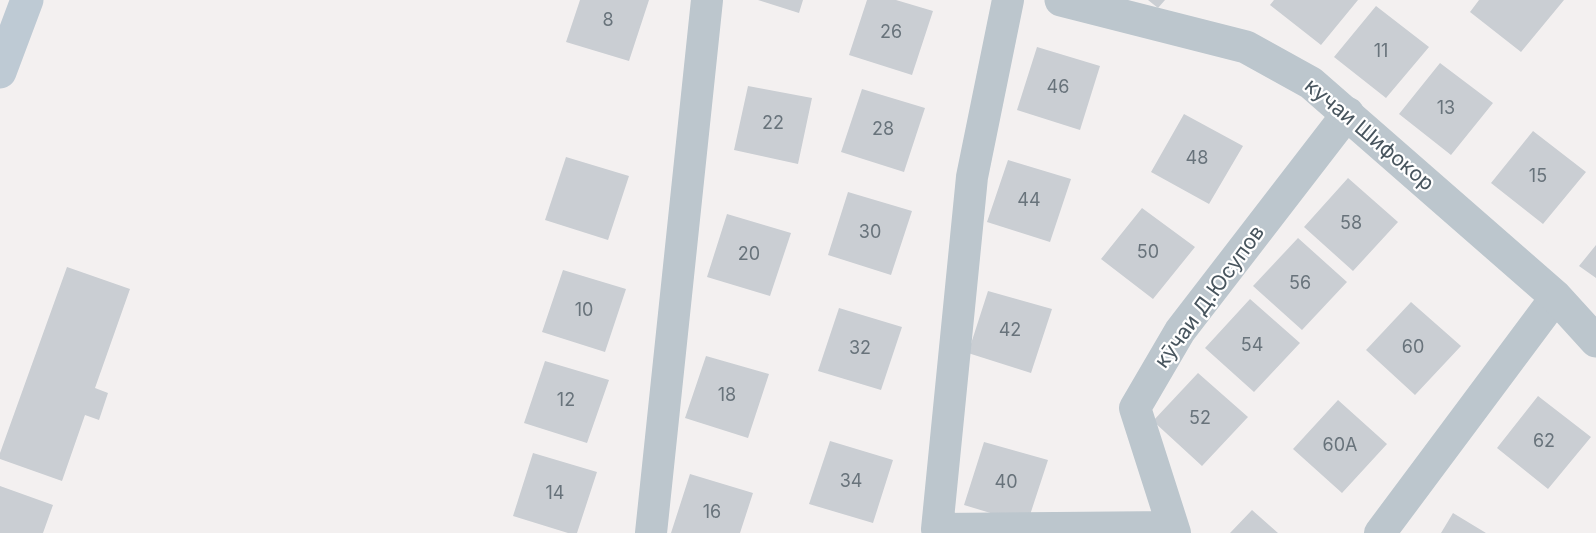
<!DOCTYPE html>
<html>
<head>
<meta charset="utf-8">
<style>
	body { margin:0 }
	canvas { display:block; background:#f3f0f0 }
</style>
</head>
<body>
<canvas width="1596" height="533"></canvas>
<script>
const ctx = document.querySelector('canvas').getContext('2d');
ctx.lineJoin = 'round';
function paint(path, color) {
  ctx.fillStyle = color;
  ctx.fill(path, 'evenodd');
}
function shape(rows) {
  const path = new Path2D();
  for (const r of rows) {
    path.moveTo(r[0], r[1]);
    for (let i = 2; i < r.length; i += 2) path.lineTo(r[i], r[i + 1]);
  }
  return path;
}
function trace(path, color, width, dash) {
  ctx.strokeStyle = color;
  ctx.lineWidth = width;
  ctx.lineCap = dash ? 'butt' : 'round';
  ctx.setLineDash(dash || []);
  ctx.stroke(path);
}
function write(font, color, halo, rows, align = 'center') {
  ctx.font = font + ' Inter,sans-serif';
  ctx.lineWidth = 4.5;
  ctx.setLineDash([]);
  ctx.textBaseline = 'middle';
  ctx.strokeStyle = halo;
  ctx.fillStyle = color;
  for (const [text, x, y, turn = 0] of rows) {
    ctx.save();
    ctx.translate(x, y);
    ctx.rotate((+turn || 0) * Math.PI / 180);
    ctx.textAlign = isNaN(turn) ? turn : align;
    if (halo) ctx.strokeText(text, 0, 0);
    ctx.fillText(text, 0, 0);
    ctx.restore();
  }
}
paint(shape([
	[580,0,649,0,629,61,566,42],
	[758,0,803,0,799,13],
	[867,0,896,0,933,11,912,75,849,55],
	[1148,0,1165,0,1158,8],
	[1274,0,1358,0,1321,45,1270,5],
	[1479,0,1564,0,1521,52,1470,12],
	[1376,6,1429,47,1386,98,1334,57],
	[1037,47,1100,66,1080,130,1017,110],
	[1440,63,1493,103,1451,155,1399,114],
	[748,86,812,98,798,164,734,150],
	[862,89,925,108,904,172,841,152],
	[1184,114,1243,146,1209,204,1151,172],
	[1533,131,1586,172,1543,224,1491,183],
	[566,157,629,176,608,240,545,220],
	[1008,160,1071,179,1050,242,987,222],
	[1348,178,1398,222,1353,271,1304,227],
	[848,192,912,211,891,275,828,255],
	[1142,208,1195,247,1153,299,1101,259],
	[727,214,791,233,770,296,707,277],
	[1298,238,1347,282,1302,330,1253,286],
	[1596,245,1596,278,1579,266],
	[67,267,130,289,95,388,108,393,99,420,85,415,62,481,0,459,0,453],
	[563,270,626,289,605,352,542,332],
	[988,291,1052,309,1031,373,968,353],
	[1250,299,1300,343,1254,392,1205,348],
	[1411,302,1461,346,1415,395,1366,350],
	[839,308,902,327,881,390,818,371],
	[706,356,769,374,748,438,685,418],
	[545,361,609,380,587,443,524,423],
	[1198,373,1248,417,1202,466,1153,421],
	[1538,396,1591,437,1548,489,1497,448],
	[1338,400,1387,444,1342,493,1293,449],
	[830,441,893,460,873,523,809,504],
	[984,442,1048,460,1027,524,964,505],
	[533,453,597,472,577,533,568,533,513,516],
	[690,474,753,493,740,533,671,533],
	[0,486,53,505,43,533,0,533],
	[1252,510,1278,533,1230,533],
	[1453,513,1486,533,1441,533]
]), '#caced3');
trace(shape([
	[1008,0,972,177,937,529,1173,527],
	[651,533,707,0],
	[1175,533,1135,408,1180,331,1348,113],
	[1380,533,1556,297]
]), '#bcc6cd', 32);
trace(shape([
	[1061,0,1246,47,1311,83,1556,297,1596,341]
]), '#bcc6cd', 33);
trace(shape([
	[0,72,27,0]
]), '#becad4', 33);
write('18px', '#68737b', null, [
	["8",608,21],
	["26",891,33],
	["11",1381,52],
	["46",1058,88],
	["13",1446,109],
	["22",773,124],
	["28",883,130],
	["48",1197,159],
	["15",1538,177],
	["44",1029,201],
	["58",1351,224],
	["30",870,233],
	["50",1148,253],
	["20",749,255],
	["56",1300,284],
	["10",584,311],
	["42",1010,331],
	["54",1252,346],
	["60",1413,348],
	["32",860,349],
	["18",727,396],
	["12",566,401],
	["52",1200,419],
	["62",1544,442],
	["60А",1340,446],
	["34",851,482],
	["40",1006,483],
	["14",555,494],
	["16",712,513]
]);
write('21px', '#48555e', '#fff', [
	["кучаи Шифокор",1369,135,40],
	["кӯчаи Д.Юсупов",1210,297,-54]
]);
</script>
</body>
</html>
